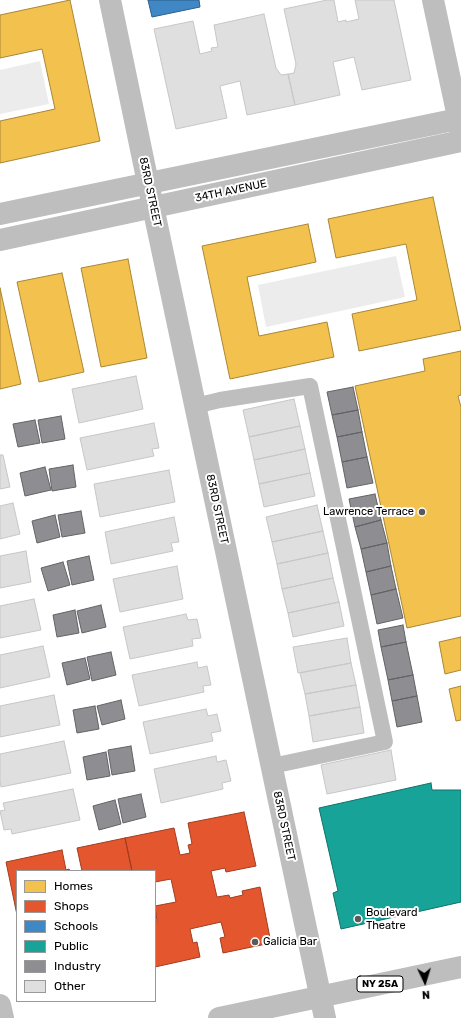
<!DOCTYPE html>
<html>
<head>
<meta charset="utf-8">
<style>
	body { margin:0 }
	#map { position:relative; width:461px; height:1018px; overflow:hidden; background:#fff; font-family:Rubik,sans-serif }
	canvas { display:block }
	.legend { position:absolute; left:16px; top:870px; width:140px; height:132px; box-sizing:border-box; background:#fff; border:1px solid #999; margin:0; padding:5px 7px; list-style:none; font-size:12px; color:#000 }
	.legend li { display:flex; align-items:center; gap:8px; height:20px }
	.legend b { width:20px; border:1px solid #999 }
	.north { position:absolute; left:405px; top:962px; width:40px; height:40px; -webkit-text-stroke:3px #fff; paint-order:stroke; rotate:176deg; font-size:11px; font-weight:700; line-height:16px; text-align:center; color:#000 }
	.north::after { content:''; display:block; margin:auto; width:14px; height:18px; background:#000; clip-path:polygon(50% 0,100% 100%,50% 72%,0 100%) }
</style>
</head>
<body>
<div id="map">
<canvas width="461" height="1018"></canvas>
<ul class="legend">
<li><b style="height:11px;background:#f2c14e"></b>Homes</li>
<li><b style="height:11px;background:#e4572e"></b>Shops</li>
<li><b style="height:11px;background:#3f88c5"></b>Schools</li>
<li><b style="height:11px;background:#17a398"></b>Public</li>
<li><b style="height:11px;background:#8d8d92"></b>Industry</li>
<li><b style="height:11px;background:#dfdfdf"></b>Other</li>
</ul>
<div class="north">N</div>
</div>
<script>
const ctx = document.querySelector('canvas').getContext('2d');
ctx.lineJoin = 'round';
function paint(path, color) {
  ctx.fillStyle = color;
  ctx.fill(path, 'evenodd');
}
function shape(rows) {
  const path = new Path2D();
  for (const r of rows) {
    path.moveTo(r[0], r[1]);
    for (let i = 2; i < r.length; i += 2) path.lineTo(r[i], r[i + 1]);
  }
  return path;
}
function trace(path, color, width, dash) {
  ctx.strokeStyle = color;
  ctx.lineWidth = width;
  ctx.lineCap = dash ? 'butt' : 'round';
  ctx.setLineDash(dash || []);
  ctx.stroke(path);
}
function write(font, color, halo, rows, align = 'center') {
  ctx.font = font + ' Rubik,sans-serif';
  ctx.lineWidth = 4;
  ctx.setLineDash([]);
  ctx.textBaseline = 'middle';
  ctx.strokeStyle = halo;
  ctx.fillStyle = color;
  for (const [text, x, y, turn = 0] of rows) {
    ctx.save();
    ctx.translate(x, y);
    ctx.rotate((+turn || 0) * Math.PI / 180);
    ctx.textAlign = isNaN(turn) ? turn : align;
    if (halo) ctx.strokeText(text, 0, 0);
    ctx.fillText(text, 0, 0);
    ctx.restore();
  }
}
paint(shape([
	[40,61,49,104,0,114,0,70],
	[396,256,405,297,266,327,258,285]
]), '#ececec');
const homes = shape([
	[70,0,100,141,0,163,0,121,55,109,42,49,0,58,0,15,70,0],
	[433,197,461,330,359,351,352,314,417,300,406,244,336,258,328,219,433,197],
	[308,224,316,262,247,277,259,336,327,322,334,357,230,379,202,246,308,224],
	[128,259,147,358,101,367,81,268,128,259],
	[62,273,84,372,39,382,17,282,62,273],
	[0,288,21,384,0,389,0,288],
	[461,351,461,395,458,396,461,407,461,616,407,628,355,386,425,371,423,359,461,351],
	[461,637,461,670,445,674,439,642,461,637],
	[461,686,461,720,456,721,449,689,461,686]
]);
paint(homes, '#f2c14e');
trace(homes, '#a98737', 1);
const shops = shape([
	[244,812,256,866,226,872,225,868,211,871,217,897,229,895,230,898,243,895,242,891,260,887,271,943,223,953,220,938,225,937,221,922,190,929,193,943,197,942,200,957,155,967,155,922,157,921,155,906,176,902,171,879,155,882,155,871,132,871,125,838,174,828,180,855,190,853,188,845,192,844,188,823,244,812],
	[125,838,132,871,82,871,77,848,125,838],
	[62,850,66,870,69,869,70,871,17,871,17,915,6,862,62,850]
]);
paint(shops, '#e4572e');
trace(shops, '#a03d20', 1);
const schools = shape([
	[148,0,199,0,200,7,152,17,148,0]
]);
paint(schools, '#3f88c5');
trace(schools, '#2c5f8a', 1);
const public = shape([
	[431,783,432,790,461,790,461,902,341,929,333,893,338,891,319,808,431,783]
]);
paint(public, '#17a398');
trace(public, '#10726a', 1);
const industry = shape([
	[353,387,358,410,332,415,327,392,353,387],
	[358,410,362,432,337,437,332,415,358,410],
	[61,416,65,439,42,443,38,420,61,416],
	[35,420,40,443,18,447,13,424,35,420],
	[362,432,367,457,342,462,337,437,362,432],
	[367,457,373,483,347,488,342,462,367,457],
	[73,465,76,487,52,491,49,469,73,465],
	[45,467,51,490,25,496,20,473,45,467],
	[375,494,381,520,355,527,349,499,375,494],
	[81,511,85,533,62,537,58,515,81,511],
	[55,515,60,537,37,543,32,521,55,515],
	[381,520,387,543,361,549,355,527,381,520],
	[387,543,391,566,366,572,361,549,387,543],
	[89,556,94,580,72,585,67,561,89,556],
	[63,562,70,585,48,591,41,568,63,562],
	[391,566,396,589,371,595,366,572,391,566],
	[396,589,403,618,377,624,371,595,396,589],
	[101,605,106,627,82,633,77,611,101,605],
	[75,610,79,633,57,637,53,615,75,610],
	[403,625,406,642,381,647,378,630,403,625],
	[406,642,413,675,388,680,381,647,406,642],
	[111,652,116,675,92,681,87,657,111,652],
	[85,658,90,679,67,685,62,663,85,658],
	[413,675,417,696,392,701,388,680,413,675],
	[417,696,422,722,397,727,392,701,417,696],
	[121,700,125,719,102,725,97,706,121,700],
	[95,706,99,729,77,733,73,710,95,706],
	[131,746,135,771,112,775,108,750,131,746],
	[106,752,110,776,87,780,83,757,106,752],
	[141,794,146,817,123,823,118,799,141,794],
	[115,800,121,824,99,830,93,806,115,800]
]);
paint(industry, '#8d8d92');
trace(industry, '#636366', 1);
const building = shape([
	[327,0,334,0,338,22,346,20,346,22,359,19,355,0,394,0,411,80,362,90,354,57,333,62,340,95,295,105,288,74,294,73,296,64,284,9,327,0],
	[264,14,276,68,281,75,288,74,295,105,247,115,240,81,220,86,227,118,176,129,154,29,193,21,200,54,212,51,211,48,218,47,214,25,264,14],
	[136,376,143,409,79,423,72,389,136,376],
	[294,399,300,426,249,437,243,410,294,399],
	[154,423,159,448,152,449,154,456,87,470,80,438,154,423],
	[300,426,305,449,254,460,249,437,300,426],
	[305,449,310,473,259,484,254,460,305,449],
	[0,455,3,455,10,487,0,489,0,455],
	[169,470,175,502,100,517,94,484,169,470],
	[310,473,315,496,264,507,259,484,310,473],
	[13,503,20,534,0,539,0,506,13,503],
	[317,505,323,531,272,542,266,517,317,505],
	[174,517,179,542,171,543,173,551,111,564,105,532,174,517],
	[323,531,328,553,277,564,272,542,323,531],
	[26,551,31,582,0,588,0,556,26,551],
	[328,553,333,578,282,589,277,564,328,553],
	[177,566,183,599,120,612,113,579,177,566],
	[333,578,339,602,288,613,282,589,333,578],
	[34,599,41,630,0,638,0,606,34,599],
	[339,602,344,626,293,637,288,613,339,602],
	[186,614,188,620,197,619,201,638,192,639,193,646,130,659,123,627,186,614],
	[347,638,351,663,298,673,293,647,347,638],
	[43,646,50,677,0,688,0,655,43,646],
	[197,662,198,668,207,666,211,685,203,686,204,692,139,706,132,675,197,662],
	[351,663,356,685,305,694,300,673,351,663],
	[356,685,360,707,309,716,305,694,356,685],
	[54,695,60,725,0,737,0,706,54,695],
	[360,707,364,733,313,742,309,716,360,707],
	[206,709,208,716,217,714,221,731,211,733,213,741,150,754,143,722,206,709],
	[64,741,71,773,1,787,0,781,0,754,64,741],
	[391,750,396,780,327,794,321,765,391,750],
	[216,756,217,762,226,760,231,781,222,783,223,789,161,803,154,769,216,756],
	[73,789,80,820,12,834,11,829,4,830,0,811,5,810,3,803,73,789]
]);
paint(building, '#dfdfdf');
trace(building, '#c7c7c7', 1);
trace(shape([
	[195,406,220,400,310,386,385,742,272,766]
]), '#bebebe', 16);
trace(shape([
	[0,214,458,119]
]), '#bebebe', 22);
trace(shape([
	[110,0,148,183,325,1018],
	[0,240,461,141],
	[0,1005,3,1018]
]), '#bebebe', 22);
trace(shape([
	[433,0,461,131]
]), '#bebebe', 22);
trace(shape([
	[219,1018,461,967]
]), '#bebebe', 22);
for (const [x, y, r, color] of [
	[422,512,4,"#595959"],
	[358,919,4,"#595959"],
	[255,942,4,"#595959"]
]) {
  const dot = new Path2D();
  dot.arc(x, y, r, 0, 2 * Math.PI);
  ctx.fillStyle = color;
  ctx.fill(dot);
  trace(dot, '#fff', 1.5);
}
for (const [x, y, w] of [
	[380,984,46]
]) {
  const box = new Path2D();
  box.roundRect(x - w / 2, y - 8, w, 16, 3);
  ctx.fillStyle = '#fff';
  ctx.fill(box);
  trace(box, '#000', 1);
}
write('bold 10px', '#000', null, [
	["NY 25A",380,984]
]);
write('11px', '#000', '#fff', [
	["34TH AVENUE",231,191,-12],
	["83RD STREET",150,192,78],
	["83RD STREET",217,509,78],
	["83RD STREET",284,826,78]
]);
write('11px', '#000', '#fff', [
	["Lawrence Terrace",414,512,"right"],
	["Boulevard",366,913],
	["Theatre",366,926],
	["Galicia Bar",263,942]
], 'left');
</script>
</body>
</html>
